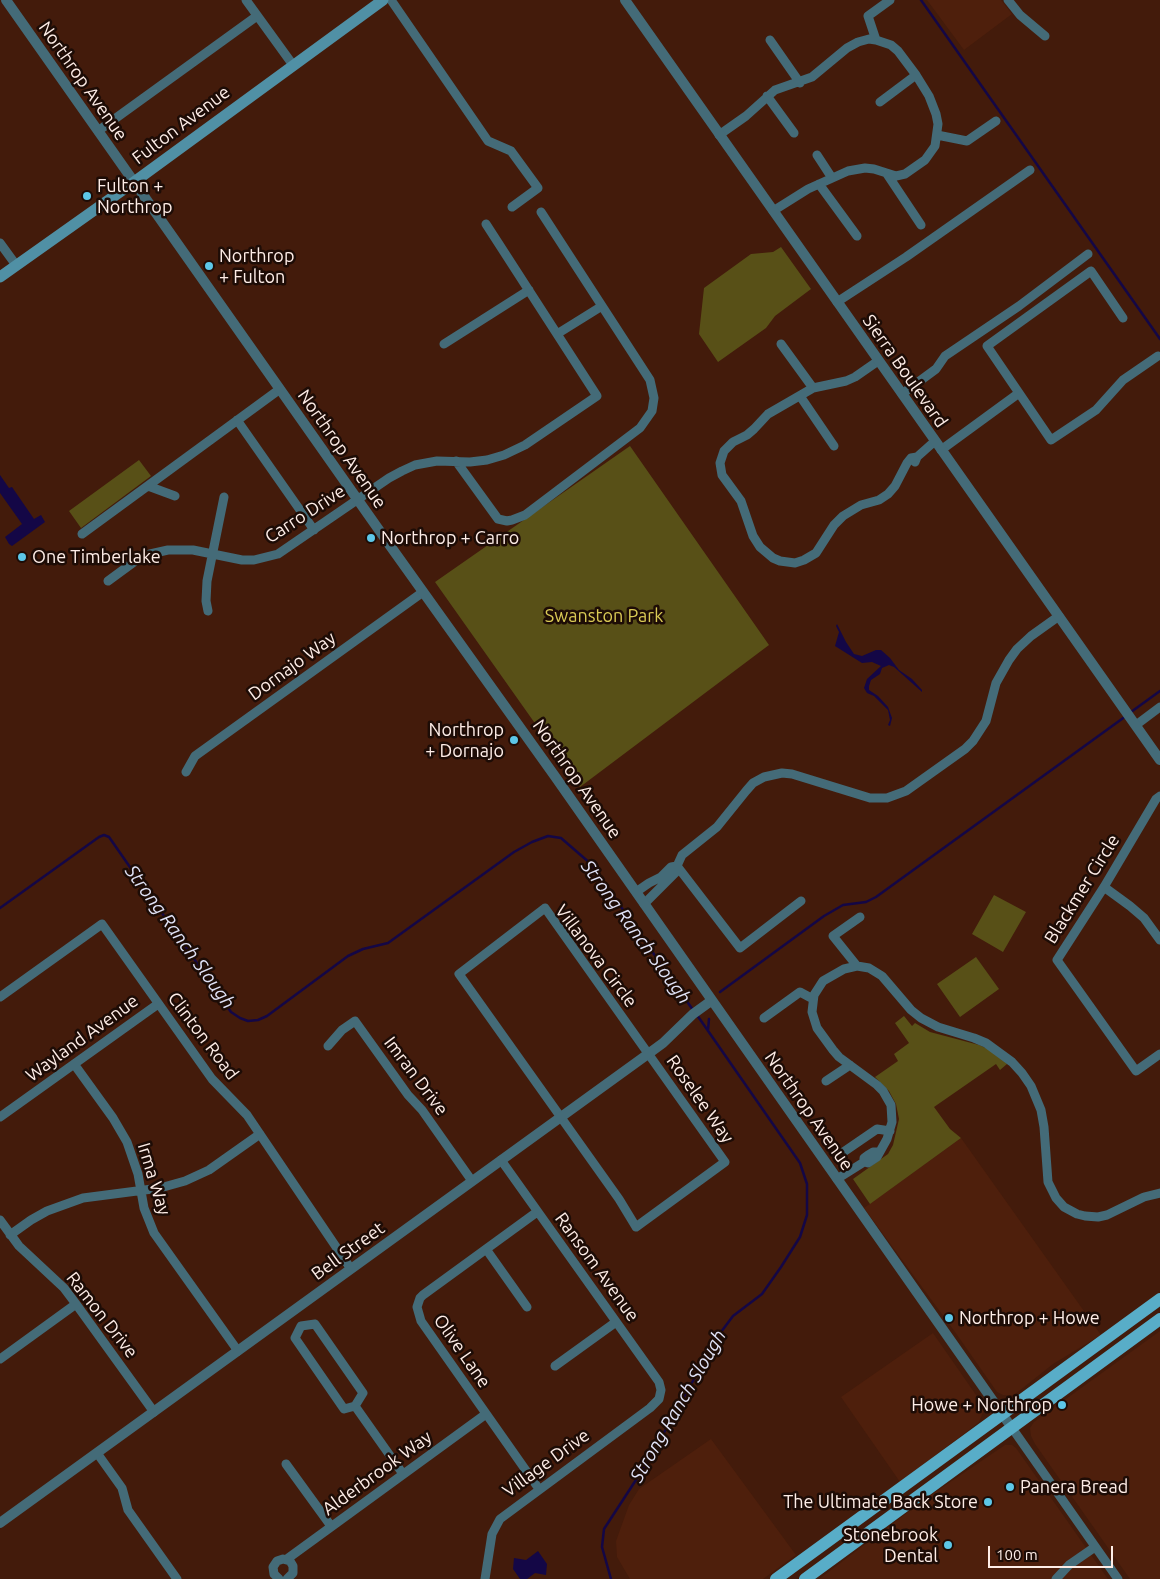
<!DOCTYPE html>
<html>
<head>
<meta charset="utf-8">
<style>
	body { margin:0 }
	#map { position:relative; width:1160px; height:1579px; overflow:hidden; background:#431b0b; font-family:Ubuntu,sans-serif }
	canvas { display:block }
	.scale { position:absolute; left:988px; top:1546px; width:125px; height:22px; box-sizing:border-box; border:2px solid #feede7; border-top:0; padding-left:6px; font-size:15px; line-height:18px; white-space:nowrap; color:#feede7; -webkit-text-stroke:4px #1d0c06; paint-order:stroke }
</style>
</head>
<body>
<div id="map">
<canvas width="1160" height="1579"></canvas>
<div class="scale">100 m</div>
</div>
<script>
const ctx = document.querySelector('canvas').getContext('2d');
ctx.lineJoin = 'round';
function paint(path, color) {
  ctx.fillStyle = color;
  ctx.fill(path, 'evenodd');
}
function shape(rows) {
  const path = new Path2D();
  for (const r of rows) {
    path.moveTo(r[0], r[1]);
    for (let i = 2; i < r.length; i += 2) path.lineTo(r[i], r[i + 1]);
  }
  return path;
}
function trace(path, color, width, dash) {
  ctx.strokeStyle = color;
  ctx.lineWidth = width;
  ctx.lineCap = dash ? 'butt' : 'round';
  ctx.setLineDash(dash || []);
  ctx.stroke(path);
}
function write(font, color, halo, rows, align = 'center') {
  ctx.font = font + ' Ubuntu,sans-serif';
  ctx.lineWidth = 5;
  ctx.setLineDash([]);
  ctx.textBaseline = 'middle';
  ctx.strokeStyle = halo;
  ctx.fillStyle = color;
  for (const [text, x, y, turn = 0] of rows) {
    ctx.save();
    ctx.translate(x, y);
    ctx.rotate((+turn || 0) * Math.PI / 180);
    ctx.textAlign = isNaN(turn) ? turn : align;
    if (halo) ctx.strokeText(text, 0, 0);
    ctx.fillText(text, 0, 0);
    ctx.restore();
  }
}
paint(shape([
	[927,0,1001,0,1012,14,964,50],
	[961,1138,1101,1335,1053,1364,1014,1395,1003,1395,997,1392,955,1332,864,1208],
	[1160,1331,1160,1579,1130,1579,1035,1444,1031,1436,1030,1428,1034,1422],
	[933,1333,983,1405,984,1410,979,1422,969,1430,900,1482,841,1397],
	[711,1439,796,1555,763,1579,630,1579,617,1557,616,1541,629,1505,639,1489],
	[1005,1445,1012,1445,1016,1448,1108,1579,819,1579,928,1497]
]), '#4e1f0c');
paint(shape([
	[781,247,811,289,775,316,766,328,718,362,699,334,704,288,751,254,773,252],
	[630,446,769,645,580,787,435,582],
	[139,460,151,476,81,528,69,511],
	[994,895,1026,912,1003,952,972,934],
	[976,957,999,989,960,1017,937,984],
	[904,1016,912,1026,915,1023,930,1032,979,1045,988,1049,1004,1060,1007,1064,1000,1070,996,1064,934,1107,950,1129,961,1138,870,1204,853,1179,888,1154,893,1145,899,1119,896,1104,889,1091,875,1077,898,1061,894,1054,909,1043,895,1023]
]), '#585017');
paint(shape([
	[0,475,9,488,12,487,34,519,41,515,45,522,12,546,9,544,5,537,22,524,0,493],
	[837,624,846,642,854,654,862,656,876,650,881,650,890,658,899,670,912,679,922,690,922,692,894,667,889,665,882,668,880,674,871,680,869,686,869,690,878,696,888,707,892,718,890,726,888,725,890,720,888,710,874,696,867,693,864,688,867,679,881,666,872,662,862,663,835,646,839,632,836,626],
	[538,1551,547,1564,546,1575,535,1573,527,1579,520,1579,513,1569,514,1558,526,1560]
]), '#140746');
trace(shape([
	[921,0,1160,339],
	[1131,712,1160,691],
	[0,908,99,837,104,835,109,837,231,1012,240,1018,248,1021,258,1020,267,1016,348,956,363,949,388,943,514,852,532,842,548,836,561,838,591,864,693,1010],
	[720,992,824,916,843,905,866,902,876,897,1126,716],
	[708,1030,709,1019],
	[611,1579,602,1547,604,1529,647,1463,718,1336,733,1316,762,1294,781,1267,800,1237,807,1215,807,1184,800,1163,697,1015]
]), '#140746', 2.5);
trace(shape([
	[246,0,293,65],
	[391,0,488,141,511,151,538,188,512,207],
	[1008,0,1020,15,1045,36],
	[770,40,800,83],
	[876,40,868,16,890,0],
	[767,96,794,133],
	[880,102,916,75],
	[98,131,257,16],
	[719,135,746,116,775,90,812,77,847,48,858,42,869,39,876,40,891,45,898,51,916,75,929,96,936,114,938,124,935,146,925,160,905,174,896,176,874,169,865,168,848,171,808,189,773,211],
	[937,135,967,141,996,121],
	[817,155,832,178],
	[887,174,921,225],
	[819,184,857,236],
	[0,243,16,265],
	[837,302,906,257,1030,170],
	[1123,318,1091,271,987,346,1051,440,1096,410,1123,380,1158,356],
	[557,334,602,306],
	[444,344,529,290],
	[781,344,813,388],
	[878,361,855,377,846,381,813,388,768,414,754,429,747,435,733,442,724,451,720,463,722,475,741,501,753,536,760,547,773,558,780,561,795,563,804,560,816,553,834,525,843,516,861,505,879,500,888,494,895,486,907,463,911,458,917,457],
	[902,394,936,369,945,356,1019,306,1088,254],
	[800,396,834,446],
	[237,420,314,530],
	[941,450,1019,393],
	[456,461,498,519,507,521,512,520,525,515,640,428,652,411,654,398,650,380,541,212],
	[915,462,917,457,935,441],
	[148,486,175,496],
	[82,534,280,389],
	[108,581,138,559,150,554,168,550,193,550,242,560,254,560,278,554,389,478,402,471,415,465,437,461,470,462,487,460,504,455,525,445,597,396,486,224],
	[208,611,206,601,207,581,224,497],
	[1136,725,1160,707],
	[186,772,195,756,423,592],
	[1160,796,1156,799,1104,887,1057,960,1136,1071,1160,1054],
	[677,866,740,948,801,901],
	[1104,887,1130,906,1144,918,1160,940],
	[636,892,649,883,661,877,671,867,677,866],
	[644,904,676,872,677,866,682,855,717,827,746,791,753,783,764,777,782,773,792,774,870,798,887,798,906,791,965,749,973,741,986,721,996,683,1009,660,1017,649,1031,636,1059,616],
	[545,908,725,1162,636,1227,619,1199,459,974,545,908],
	[860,917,833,936,857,966,869,968,882,976,911,1010,921,1018,938,1027,974,1038,986,1043,1012,1062,1022,1073,1031,1086,1041,1110,1044,1127,1048,1182,1056,1198,1064,1207,1077,1214,1085,1216,1098,1217,1107,1215,1144,1197,1160,1193],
	[857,966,844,969,823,981,814,995,812,1012,817,1028,833,1050,839,1057,877,1085,883,1091,891,1105,892,1122,887,1139,877,1157,868,1163,864,1162],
	[0,997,102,924,212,1079,247,1115,351,1269],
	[764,1018,800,992,813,999],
	[328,1046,342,1030,355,1021,408,1095,422,1110,472,1181],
	[74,1064,113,1118,127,1142,138,1174,144,1208,154,1233,238,1351],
	[826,1081,850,1065],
	[0,1117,158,1004],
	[842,1153,877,1129,890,1131],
	[837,1179,864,1162,864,1158,868,1155,873,1152,878,1152],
	[537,1212,423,1295,420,1298,417,1307,421,1321,539,1489],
	[0,1220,19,1246,64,1288,76,1304,154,1412],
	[10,1235,31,1220,47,1211,83,1198,160,1188,185,1181,209,1170,260,1134],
	[486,1249,527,1307],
	[315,1324,363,1393,355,1406,344,1409,295,1338,301,1326,315,1324],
	[0,1359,76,1304],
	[555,1366,616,1322],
	[355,1406,403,1474],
	[1012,1428,1118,1579],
	[97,1453,122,1488,128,1510,177,1579],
	[286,1464,331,1526],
	[287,1559,486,1414],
	[279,1579,274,1574,273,1567,277,1561,283,1559,290,1561,293,1566,293,1573,287,1579],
	[485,1579,492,1534,500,1519,650,1408,659,1399,661,1390,659,1382,501,1160],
	[1056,1579,1069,1565,1095,1547]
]), '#446b78', 9);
trace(shape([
	[6,0,391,547,554,775,1012,1428],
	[625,0,1160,760],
	[0,1523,648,1054,663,1043,693,1014,711,1001]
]), '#446b78', 10);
trace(shape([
	[0,277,134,182,383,0]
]), '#5090a5', 11);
trace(shape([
	[776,1579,1160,1299],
	[805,1579,1160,1319]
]), '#58adc8', 12);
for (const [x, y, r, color] of [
	[87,196,5,"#5dc7e8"],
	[209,266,5,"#5dc7e8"],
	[371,538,5,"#5dc7e8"],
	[22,557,5,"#5dc7e8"],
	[514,740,5,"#5dc7e8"],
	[949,1318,5,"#5dc7e8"],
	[1062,1405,5,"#5dc7e8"],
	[1010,1487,5,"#5dc7e8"],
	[988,1502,5,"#5dc7e8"],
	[948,1545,5,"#5dc7e8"]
]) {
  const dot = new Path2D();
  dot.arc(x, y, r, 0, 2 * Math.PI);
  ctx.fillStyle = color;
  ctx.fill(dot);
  trace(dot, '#1d0c06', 2);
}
write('18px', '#feede7', '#1d0c06', [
	["Northrop Avenue",83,81,55],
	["Fulton Avenue",181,125,-37],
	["Sierra Boulevard",905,371,55],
	["Northrop Avenue",342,449,55],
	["Carro Drive",305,514,-33],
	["Dornajo Way",292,666,-36],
	["Northrop Avenue",577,779,55],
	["Blackmer Circle",1082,889,-58],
	["Villanova Circle",596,956,53],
	["Clinton Road",203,1036,53],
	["Wayland Avenue",82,1038,-36],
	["Imran Drive",416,1076,53],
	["Roselee Way",700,1099,55],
	["Northrop Avenue",809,1111,55],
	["Irma Way",154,1179,73],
	["Bell Street",348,1251,-36],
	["Ransom Avenue",597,1267,54],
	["Ramon Drive",102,1315,52],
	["Olive Lane",462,1351,55],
	["Village Drive",546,1463,-36],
	["Alderbrook Way",377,1473,-36]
]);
write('18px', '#feede7', '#1d0c06', [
	["Fulton +",97,186],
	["Northrop",97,207],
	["Northrop",219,256],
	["+ Fulton",219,277],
	["Northrop + Carro",381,538],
	["One Timberlake",32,557],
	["Northrop",504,730,"right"],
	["+ Dornajo",504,751,"right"],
	["Northrop + Howe",959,1318],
	["Howe + Northrop",1052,1405,"right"],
	["Panera Bread",1020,1487],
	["The Ultimate Back Store",978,1502,"right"],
	["Stonebrook",938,1535,"right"],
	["Dental",938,1556,"right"]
], 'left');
write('18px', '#daca55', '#1d0c06', [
	["Swanston Park",604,616]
]);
write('italic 19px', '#e0e2f6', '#1d0c06', [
	["Strong Ranch Slough",636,932,54],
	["Strong Ranch Slough",180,937,54],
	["Strong Ranch Slough",678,1406,-60]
]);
</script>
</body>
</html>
